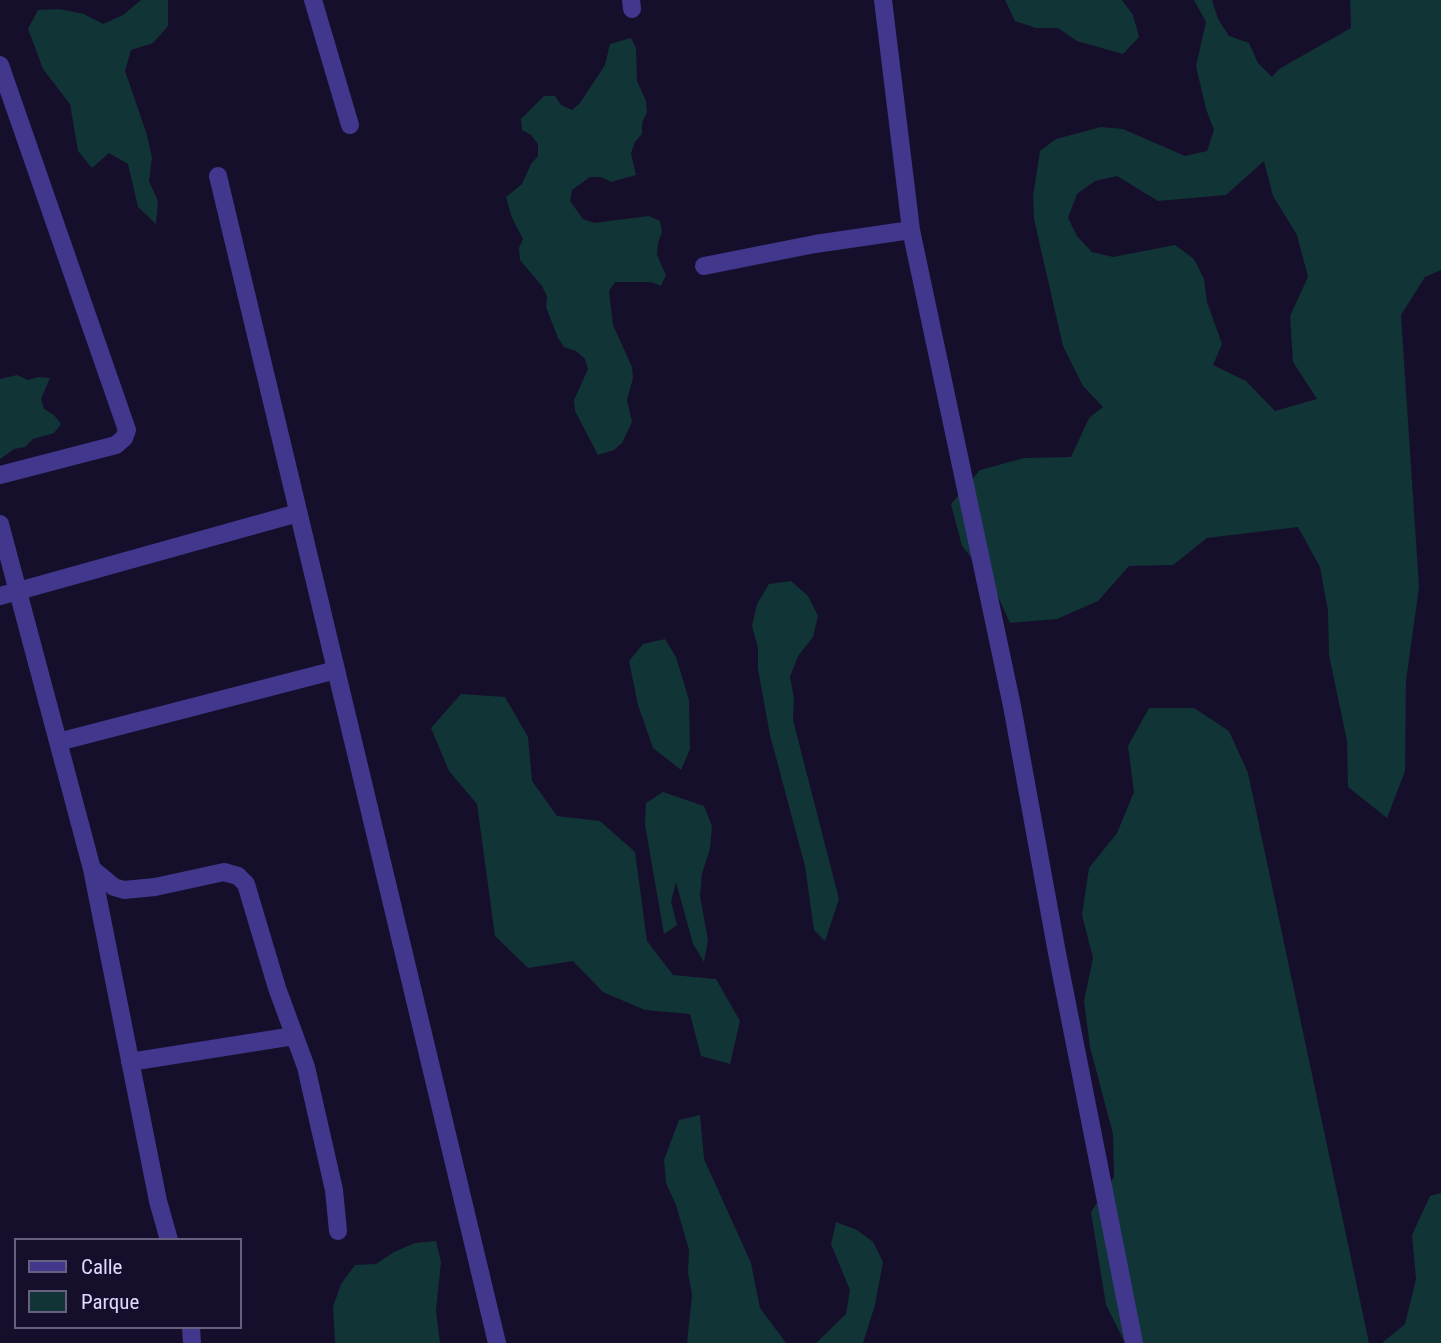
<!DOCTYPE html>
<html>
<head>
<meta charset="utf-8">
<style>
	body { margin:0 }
	#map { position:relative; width:1441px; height:1343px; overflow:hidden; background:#160f2b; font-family:"Roboto Condensed",sans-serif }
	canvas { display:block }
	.legend { position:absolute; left:14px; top:1238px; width:228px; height:91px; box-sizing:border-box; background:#160f2b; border:2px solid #676080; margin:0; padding:9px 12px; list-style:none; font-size:21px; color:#e1d9ff }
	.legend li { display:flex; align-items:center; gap:14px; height:35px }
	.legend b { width:35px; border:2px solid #676080 }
</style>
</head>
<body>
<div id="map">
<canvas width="1441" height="1343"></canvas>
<ul class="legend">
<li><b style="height:9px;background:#41378d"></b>Calle</li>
<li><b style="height:19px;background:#113436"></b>Parque</li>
</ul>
</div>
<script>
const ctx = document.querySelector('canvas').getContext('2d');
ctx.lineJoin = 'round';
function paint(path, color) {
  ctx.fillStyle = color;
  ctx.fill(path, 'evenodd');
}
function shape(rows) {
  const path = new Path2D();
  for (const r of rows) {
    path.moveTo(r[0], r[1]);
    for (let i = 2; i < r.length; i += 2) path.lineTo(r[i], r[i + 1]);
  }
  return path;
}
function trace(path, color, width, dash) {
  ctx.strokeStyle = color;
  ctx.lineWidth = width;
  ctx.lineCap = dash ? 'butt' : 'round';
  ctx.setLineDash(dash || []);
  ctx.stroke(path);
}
paint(shape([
	[141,0,168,0,168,26,153,43,131,50,125,71,147,135,152,158,149,181,158,201,156,224,138,207,128,164,109,153,92,168,78,151,70,104,43,69,28,29,38,10,59,9,84,14,103,24,123,15],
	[1005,0,1122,0,1133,15,1139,37,1123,54,1077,41,1058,28,1036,28,1015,21],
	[1194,0,1212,0,1218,19,1229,36,1249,43,1258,63,1272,77,1279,69,1351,28,1350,0,1441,0,1441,270,1425,277,1401,315,1419,587,1406,681,1405,771,1387,818,1348,787,1347,741,1329,655,1328,611,1320,567,1298,527,1207,538,1173,565,1129,566,1098,601,1057,619,1010,623,991,581,962,546,951,504,980,470,1024,458,1071,457,1089,418,1103,407,1083,386,1063,346,1034,219,1033,196,1040,151,1056,139,1101,127,1123,129,1185,156,1207,151,1214,130,1206,109,1196,66,1206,22],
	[1264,161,1273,196,1297,235,1308,277,1290,316,1293,362,1317,399,1275,411,1246,381,1213,365,1222,344,1207,302,1204,279,1194,259,1175,245,1113,257,1092,252,1077,236,1068,218,1077,194,1095,181,1117,176,1158,201,1226,195],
	[631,38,636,48,637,81,646,101,647,112,642,123,642,134,635,142,631,153,636,175,611,182,601,177,590,177,572,190,570,201,583,219,594,223,649,216,660,221,662,232,658,243,657,255,666,275,661,286,651,282,615,282,609,291,613,325,632,367,633,378,627,400,632,422,622,443,614,450,598,455,575,411,574,400,588,369,585,359,576,351,564,347,558,338,546,307,547,296,542,286,520,260,519,248,523,239,512,218,506,197,522,184,531,164,538,156,538,144,531,135,522,130,521,119,544,96,555,96,561,105,572,110,580,103,605,65,610,44],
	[17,375,28,380,38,377,50,378,41,399,44,409,54,415,61,424,54,433,33,439,25,447,14,449,0,459,0,379],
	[791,581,808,596,818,616,813,637,798,656,790,677,794,698,793,720,839,899,825,941,814,930,805,866,770,735,758,669,758,648,752,626,757,604,769,584],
	[665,639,676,657,689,700,690,749,681,770,653,748,638,705,629,661,643,644],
	[461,694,505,697,528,737,532,781,557,816,600,821,635,852,647,941,673,975,716,979,740,1021,730,1064,701,1056,690,1014,645,1010,603,992,573,961,528,968,495,936,477,804,449,771,431,728],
	[1149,708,1194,708,1229,731,1248,773,1369,1343,1125,1343,1106,1305,1091,1212,1114,1177,1113,1134,1090,1047,1084,1001,1093,958,1082,915,1089,868,1117,833,1134,792,1128,746],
	[663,792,704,806,712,826,710,849,702,873,700,896,708,940,704,962,693,944,676,882,671,902,677,925,664,934,645,825,646,803],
	[700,1115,704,1159,751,1263,760,1308,786,1343,687,1343,692,1295,688,1273,689,1250,676,1205,666,1183,664,1160,679,1120],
	[1441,1193,1441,1343,1382,1343,1405,1324,1416,1279,1412,1235,1430,1196],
	[836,1222,857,1230,873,1242,883,1262,875,1305,863,1343,816,1343,846,1314,850,1290,831,1244],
	[436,1241,441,1262,436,1310,440,1343,335,1343,333,1307,341,1284,355,1265,376,1264,394,1252,415,1243]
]), '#113436');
trace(shape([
	[313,0,350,125],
	[631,0,632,9],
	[883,0,911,230,1012,706,1057,953,1134,1343],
	[0,65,127,430,124,438,116,445,0,475],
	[218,176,497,1343],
	[704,266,815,244,911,230],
	[0,524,92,869,158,1201,169,1240],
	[0,596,298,513],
	[58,742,336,670],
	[92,869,114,887,124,890,155,887,224,872,238,876,246,884,277,988,306,1067,334,1190,338,1231],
	[130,1062,294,1036],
	[191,1327,192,1343]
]), '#41378d', 18);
</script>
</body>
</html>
